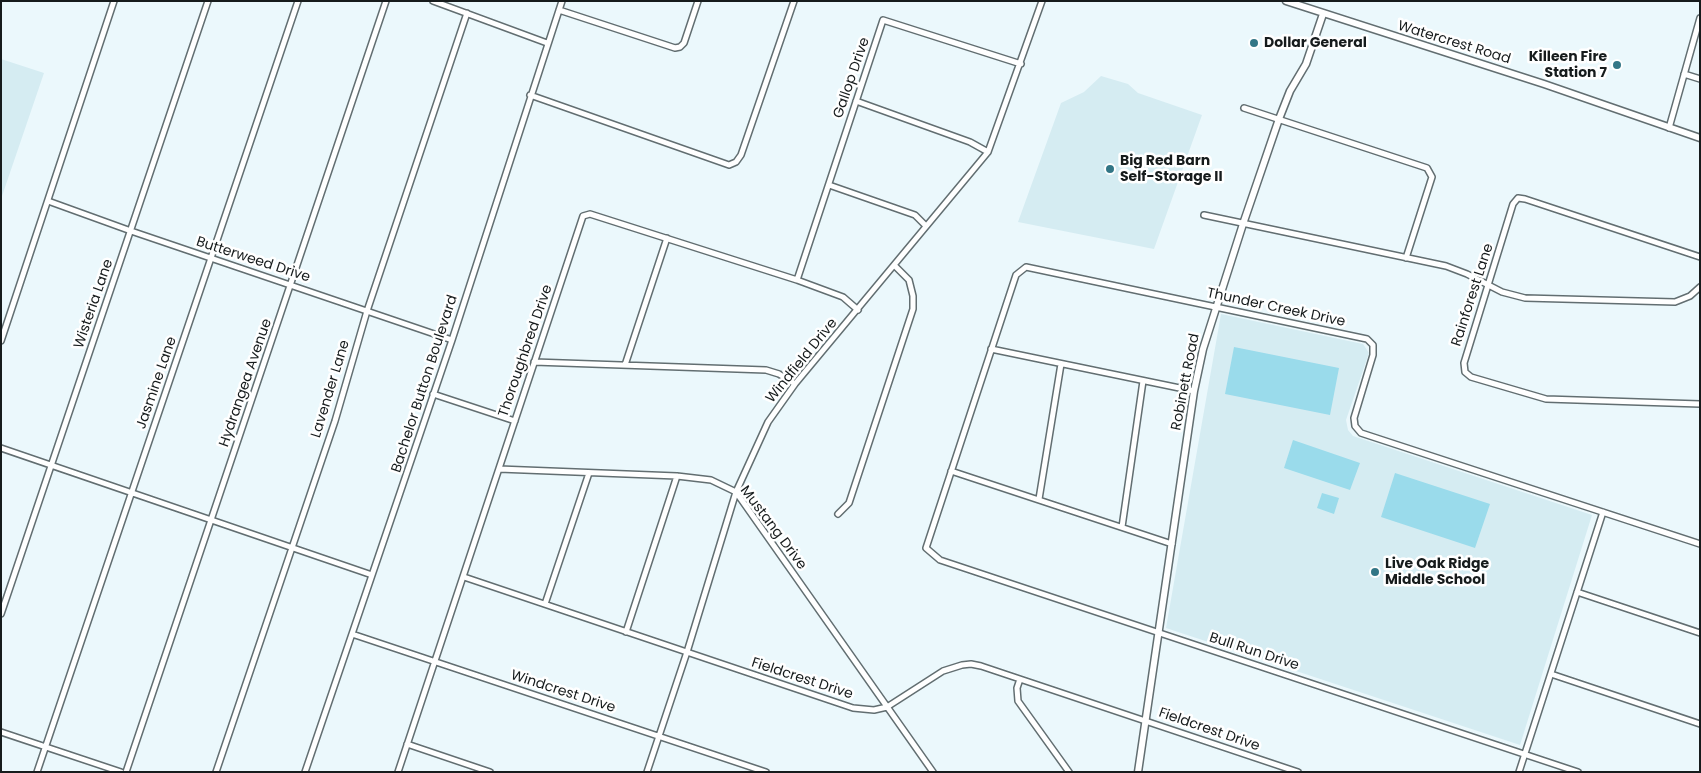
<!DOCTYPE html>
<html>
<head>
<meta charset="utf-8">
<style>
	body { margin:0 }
	#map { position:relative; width:1701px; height:773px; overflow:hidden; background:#ebf8fc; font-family:Poppins,sans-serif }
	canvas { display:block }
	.frame { position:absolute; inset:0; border:2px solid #161b1c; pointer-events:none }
</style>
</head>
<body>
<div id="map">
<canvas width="1701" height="773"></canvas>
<div class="frame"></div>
</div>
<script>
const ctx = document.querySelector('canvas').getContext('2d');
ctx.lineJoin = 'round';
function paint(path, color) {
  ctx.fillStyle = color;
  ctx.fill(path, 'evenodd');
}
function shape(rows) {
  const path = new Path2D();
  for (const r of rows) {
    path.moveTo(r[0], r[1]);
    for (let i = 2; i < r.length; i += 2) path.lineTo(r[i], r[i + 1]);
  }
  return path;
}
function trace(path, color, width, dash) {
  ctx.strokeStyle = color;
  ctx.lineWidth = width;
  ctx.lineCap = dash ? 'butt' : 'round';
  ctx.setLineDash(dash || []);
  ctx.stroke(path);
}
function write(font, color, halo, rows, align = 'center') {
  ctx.font = font + ' Poppins,sans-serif';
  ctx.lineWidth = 5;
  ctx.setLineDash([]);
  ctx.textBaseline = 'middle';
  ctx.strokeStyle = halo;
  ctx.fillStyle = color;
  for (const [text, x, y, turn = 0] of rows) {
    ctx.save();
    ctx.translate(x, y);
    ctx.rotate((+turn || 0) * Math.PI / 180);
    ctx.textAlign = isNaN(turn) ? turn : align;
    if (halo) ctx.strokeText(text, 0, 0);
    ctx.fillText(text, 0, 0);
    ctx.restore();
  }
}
paint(shape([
	[1,59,44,73,1,199],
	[1101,76,1128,84,1138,93,1202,115,1154,249,1018,222,1061,103,1084,92],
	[1221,314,1363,344,1369,353,1346,420,1348,430,1353,436,1592,515,1520,745,1166,628]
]), '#d5ecf2');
paint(shape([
	[1234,347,1339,368,1330,415,1225,394],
	[1293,440,1360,463,1350,490,1284,468],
	[1395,473,1490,504,1475,548,1381,517],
	[1322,493,1339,498,1334,514,1317,508]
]), '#9adbeb');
const minor = shape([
	[433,1,547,43],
	[559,10,675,48,680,47,684,43,698,1],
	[1684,74,1700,79],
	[530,95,729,165,736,162,741,155,794,1],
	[856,101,970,142,988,152],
	[1244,108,1427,168,1432,177,1406,258],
	[1669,128,1700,18],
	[829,185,915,215,926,226],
	[48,201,131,231,452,340],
	[1204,215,1446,266,1467,274,1502,292,1525,298,1675,302,1690,296,1700,287],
	[1700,257,1525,199,1518,198,1513,204,1464,363,1465,372,1471,377,1546,399,1700,404],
	[797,280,883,20,1021,64],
	[1,341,114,1],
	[991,349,1194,391],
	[534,362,766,370,779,374,795,384],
	[625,365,667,238],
	[433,394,515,421],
	[1,448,372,575],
	[499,469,677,476,711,480,736,492,933,772],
	[951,471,1172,544],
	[1039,499,1061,364],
	[838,514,849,503,913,309,913,296,909,280,894,265],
	[1122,527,1143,381],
	[464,577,853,708,874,710,887,707,943,671,962,665,971,664,981,666,1298,772],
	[1577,592,1700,633],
	[545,604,589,473],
	[1,614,208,1],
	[626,632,677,476],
	[352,634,766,772],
	[1551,674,1700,724],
	[1020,679,1017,688,1018,701,1069,772],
	[1,732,121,772],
	[407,744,490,772],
	[37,772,298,1],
	[126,772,386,1],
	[216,772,335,421,367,311,467,13],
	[305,772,452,340,562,1],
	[398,772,583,216,590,214,797,280,843,297,858,310],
	[647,772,687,652,736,492,768,422,795,384,988,152,1042,1],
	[1519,772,1603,512],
	[1578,772,940,560,926,548,1016,275,1026,267,1367,339,1373,345,1373,355,1354,418,1355,426,1361,433,1700,544]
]);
const tertiary = shape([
	[1286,1,1544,84,1700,138],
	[1138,772,1194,391,1203,349,1243,224,1279,119,1290,91,1306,64,1323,14]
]);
trace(minor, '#626e71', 8);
trace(tertiary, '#626e71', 9);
trace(minor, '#fff', 5);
trace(tertiary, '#fff', 6);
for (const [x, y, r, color] of [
	[1254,43,5,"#327686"],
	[1617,65,5,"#327686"],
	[1110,169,5,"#327686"],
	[1375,572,5,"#327686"]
]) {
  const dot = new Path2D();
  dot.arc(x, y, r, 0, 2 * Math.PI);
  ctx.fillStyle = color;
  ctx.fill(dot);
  trace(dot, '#fff', 2);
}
write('bold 14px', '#161b1c', '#fff', [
	["Dollar General",1264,43],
	["Killeen Fire",1607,57,"right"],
	["Station 7",1607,73,"right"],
	["Big Red Barn",1120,161],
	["Self-Storage II",1120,177],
	["Live Oak Ridge",1385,564],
	["Middle School",1385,580]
], 'left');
write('14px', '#161b1c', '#fff', [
	["Watercrest Road",1454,43,17],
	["Gallop Drive",852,78,-71],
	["Butterweed Drive",253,260,18],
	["Rainforest Lane",1473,295,-72],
	["Wisteria Lane",94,304,-71],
	["Thunder Creek Drive",1276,308,12],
	["Thoroughbred Drive",526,351,-71],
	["Windfield Drive",802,361,-51],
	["Robinett Road",1186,382,-79],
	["Jasmine Lane",157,383,-71],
	["Hydrangea Avenue",246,383,-71],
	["Bachelor Button Boulevard",425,384,-72],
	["Lavender Lane",331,389,-73],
	["Mustang Drive",773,528,53],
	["Bull Run Drive",1254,652,18],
	["Fieldcrest Drive",802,679,18],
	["Windcrest Drive",563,692,18],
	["Fieldcrest Drive",1209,730,19]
]);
</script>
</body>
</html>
